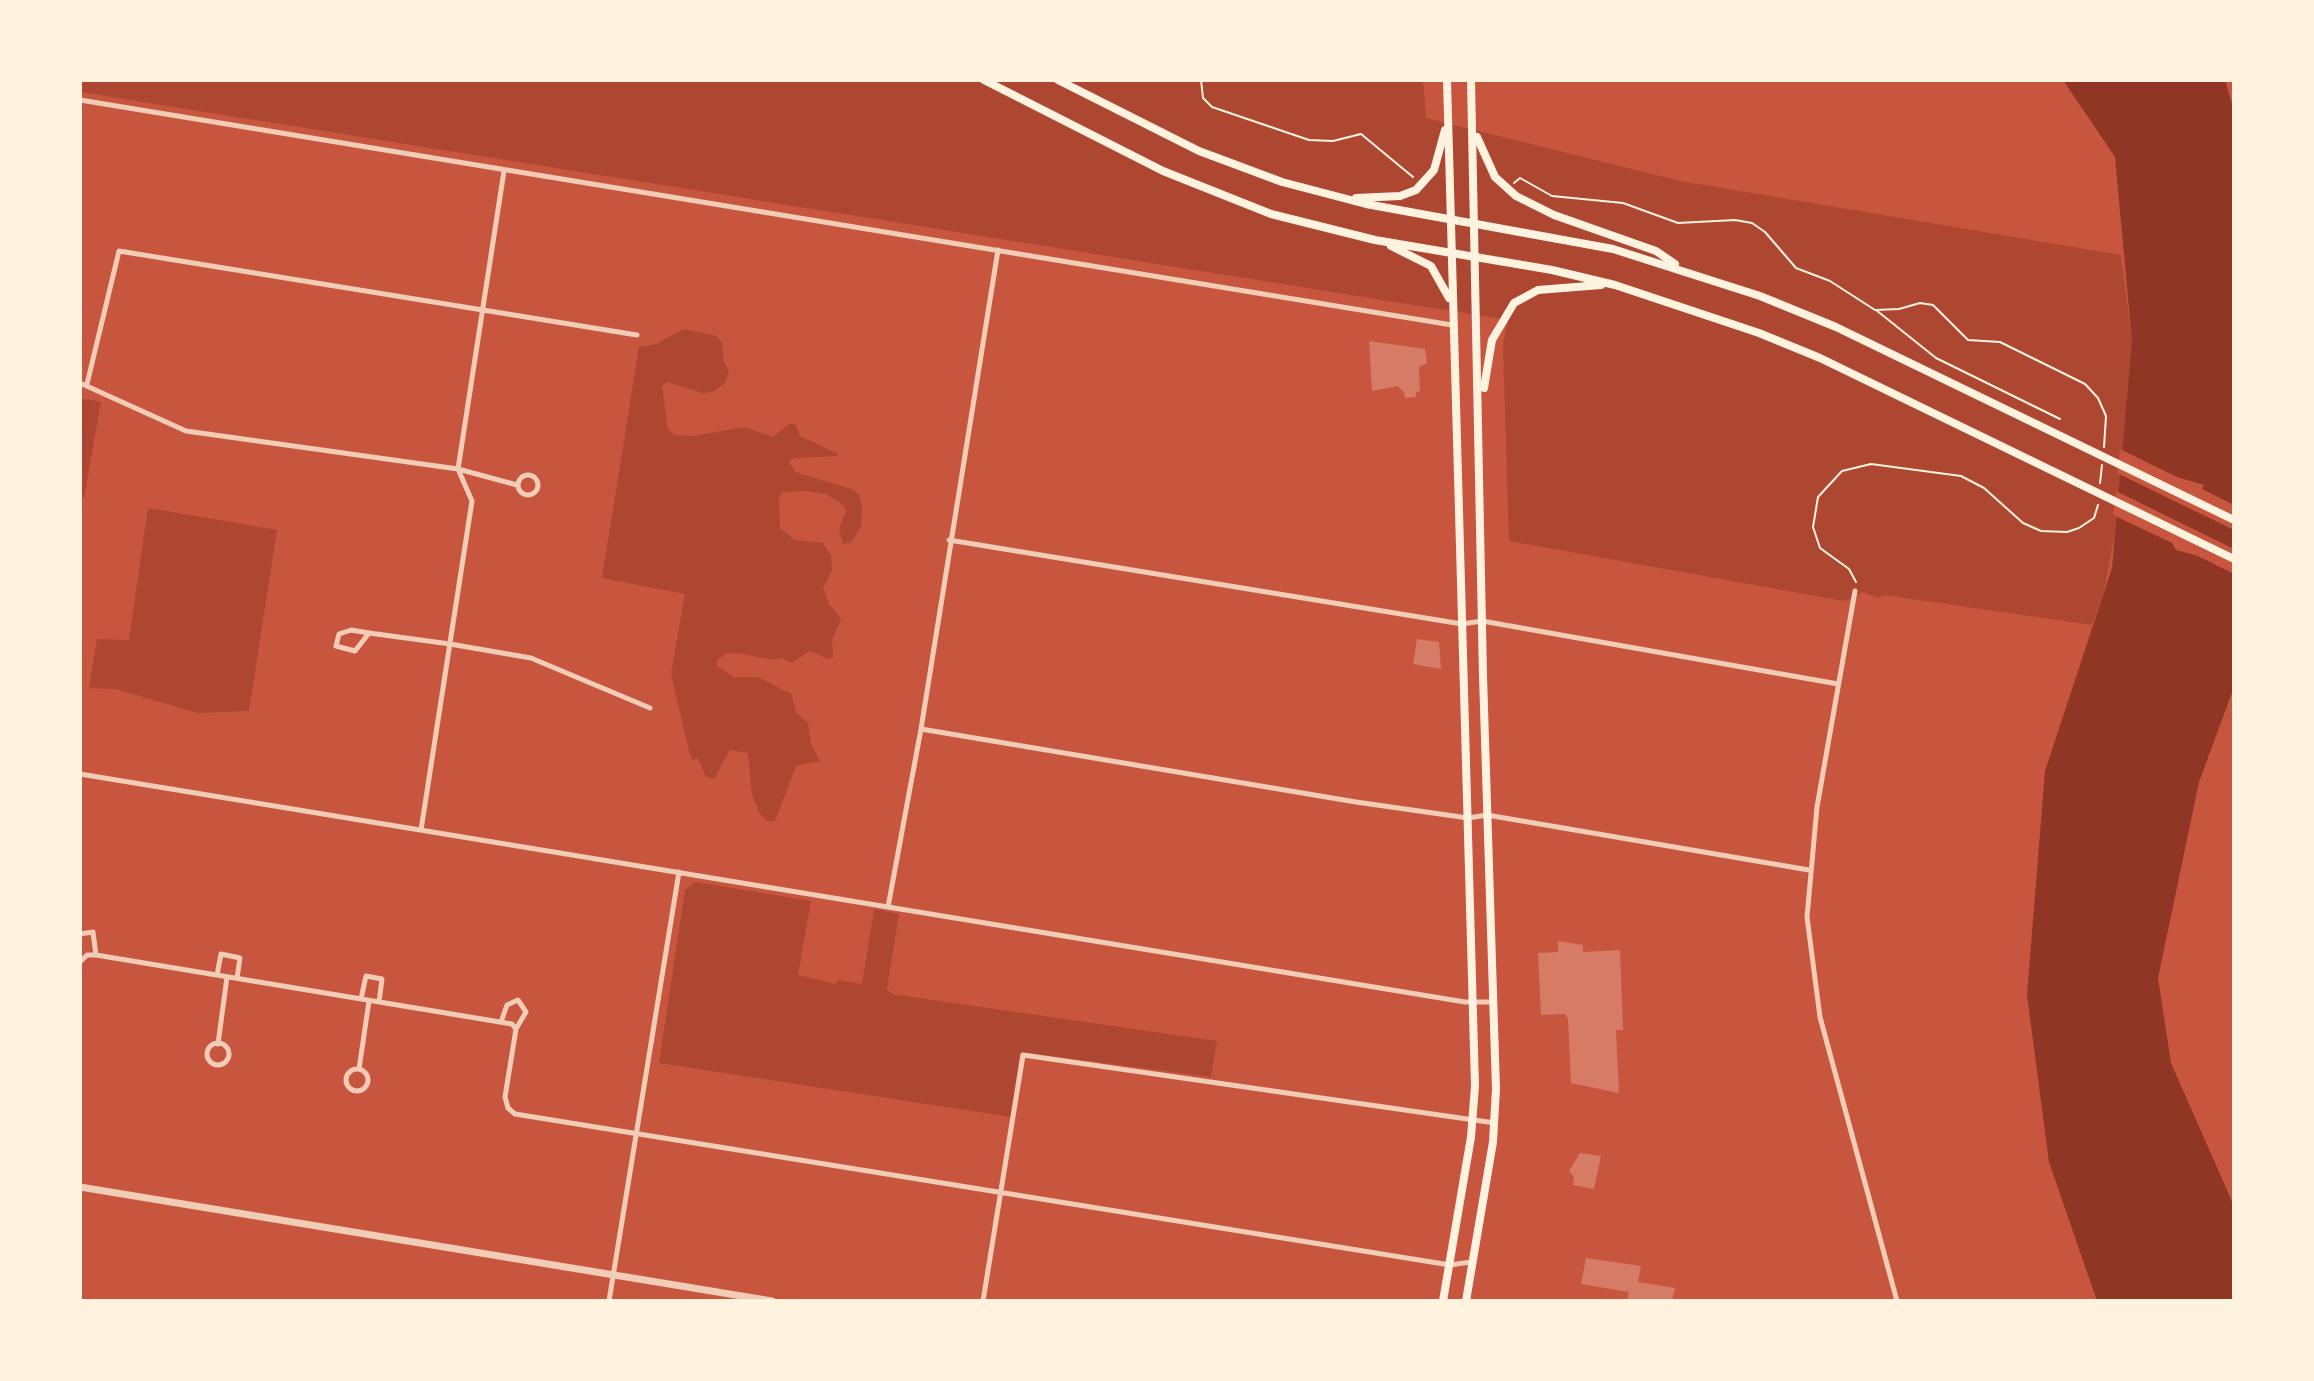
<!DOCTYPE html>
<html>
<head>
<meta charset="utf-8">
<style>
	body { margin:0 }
	#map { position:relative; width:2314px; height:1381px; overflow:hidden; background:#c8553d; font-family:"Work Sans",sans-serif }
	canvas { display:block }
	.frame { position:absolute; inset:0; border:82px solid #fff3e0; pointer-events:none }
</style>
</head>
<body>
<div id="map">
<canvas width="2314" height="1381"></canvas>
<div class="frame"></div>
</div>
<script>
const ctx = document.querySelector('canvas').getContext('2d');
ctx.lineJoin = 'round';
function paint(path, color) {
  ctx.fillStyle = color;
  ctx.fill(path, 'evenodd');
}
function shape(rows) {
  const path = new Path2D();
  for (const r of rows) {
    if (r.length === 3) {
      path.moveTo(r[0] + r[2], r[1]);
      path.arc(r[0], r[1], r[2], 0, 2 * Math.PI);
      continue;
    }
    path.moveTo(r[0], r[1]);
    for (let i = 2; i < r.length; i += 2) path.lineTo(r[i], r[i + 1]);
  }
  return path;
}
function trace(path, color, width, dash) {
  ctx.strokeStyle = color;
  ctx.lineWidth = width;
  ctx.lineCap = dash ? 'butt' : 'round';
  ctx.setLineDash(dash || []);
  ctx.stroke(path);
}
paint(shape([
	[80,80,1423,80,1426,118,1680,181,2121,255,2132,341,2131,386,2115,532,2104,591,2092,625,1884,595,1877,598,1863,592,1844,601,1509,541,1503,345,1508,320,80,92],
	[684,329,717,336,722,343,724,362,729,371,725,383,713,392,702,393,668,382,662,386,668,429,675,435,693,436,744,427,773,437,789,424,795,424,800,436,838,454,837,456,795,458,789,461,795,472,851,489,859,495,862,506,861,527,851,542,843,544,839,529,846,510,843,505,826,494,804,491,783,492,779,497,780,528,795,540,823,543,831,555,832,571,823,587,829,604,841,619,832,640,833,657,829,659,809,651,792,663,781,658,775,660,736,653,725,654,717,661,717,666,734,677,758,677,791,694,796,712,808,723,811,744,820,761,796,766,775,821,767,821,760,814,752,795,748,753,730,750,714,779,706,777,698,758,693,760,690,755,671,674,685,594,602,578,639,347,656,344],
	[80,398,101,402,84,498,80,497],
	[148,508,277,530,249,711,198,713,115,689,89,688,97,639,129,640],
	[696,882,811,901,798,975,836,984,838,980,862,984,874,909,899,914,887,988,891,994,1217,1041,1211,1077,1020,1052,1011,1117,659,1063,685,890]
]), '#ae4732');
paint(shape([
	[2063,80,2225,80,2234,111,2234,687,2199,782,2158,978,2171,1063,2234,1206,2234,1301,2097,1301,2049,1162,2027,995,2045,771,2112,568,2132,341,2115,157]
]), '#8f3625');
paint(shape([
	[2120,449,2177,477,2204,485,2202,489,2234,505,2234,530,2117,473],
	[2116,491,2234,549,2234,574,2198,556,2176,550,2172,543,2113,515]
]), '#c8553d');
paint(shape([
	[1369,341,1425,349,1427,363,1419,367,1420,391,1416,392,1416,397,1405,398,1404,392,1397,386,1372,391],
	[1417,639,1439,642,1441,669,1413,664],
	[1558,941,1583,945,1583,952,1620,950,1623,1030,1616,1030,1619,1093,1571,1083,1568,1019,1565,1014,1541,1015,1538,953,1558,952],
	[1580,1153,1601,1156,1594,1189,1573,1185,1574,1177,1569,1171],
	[1586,1258,1641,1266,1638,1282,1675,1288,1672,1301,1627,1301,1629,1292,1581,1284]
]), '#d67c66');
trace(shape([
	[1201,80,1203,98,1212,107,1309,140,1333,141,1361,134,1413,177],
	[1514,183,1520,178,1552,196,1623,203,1678,223,1735,220,1752,223,1765,232,1796,268,1830,281,1875,310,1899,309,1920,303,1933,305,1968,340,2000,342,2085,384,2098,398,2106,416,2104,447],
	[1876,310,1936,358,2060,419],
	[2100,483,2102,465],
	[1856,582,1849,569,1820,548,1813,527,1818,497,1842,471,1871,464,1961,476,1984,488,2023,523,2041,531,2067,532,2079,528,2094,518,2098,505]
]), '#fff3e0', 2);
trace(shape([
	[80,100,1452,325],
	[80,383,186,431,458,469,517,485],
	[87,384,119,251,637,335],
	[528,485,10],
	[949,540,1462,624,1482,621,1838,684],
	[1855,591,1817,807,1807,917,1820,1017,1897,1301],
	[369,633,355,651,336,646,339,634,351,630,369,633,450,644,531,658,650,708],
	[921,729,1356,802,1468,818,1487,815,1809,870],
	[80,774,1465,1002,1492,1002],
	[421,830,472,501,458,469,504,171],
	[888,907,921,729,998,250],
	[80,934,93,932,96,955],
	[80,962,87,955,96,955,512,1024,516,1029,505,1097,508,1108,515,1114,1450,1265,1471,1262],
	[217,975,221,954,240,958,237,978],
	[361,999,366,976,382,979,379,1002],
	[501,1022,507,1005,518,1000,526,1012,516,1029],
	[218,1054,11],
	[218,1044,227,977],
	[359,1069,369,1001],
	[357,1080,11],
	[609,1301,679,872],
	[983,1301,1023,1055,1495,1123]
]), '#f1ccb7', 5);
trace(shape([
	[80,1187,772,1301]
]), '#f1ccb7', 7);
trace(shape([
	[984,80,1163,171,1271,214,1375,240,1552,270,1615,285,1759,333,1820,358,2234,559],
	[1058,80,1199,151,1282,182,1366,204,1613,249,1760,296,1836,327,2234,520],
	[1477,137,1495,177,1516,196,1554,215,1656,251,1675,264],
	[1356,198,1400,196,1416,190,1434,170,1445,130],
	[1391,246,1431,266,1449,298],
	[1484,388,1492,340,1514,303,1538,290,1601,285],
	[1443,1301,1471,1137,1475,1086,1447,80],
	[1466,1301,1493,1142,1496,1089,1483,676,1471,80]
]), '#fff3e0', 8);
</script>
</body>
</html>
